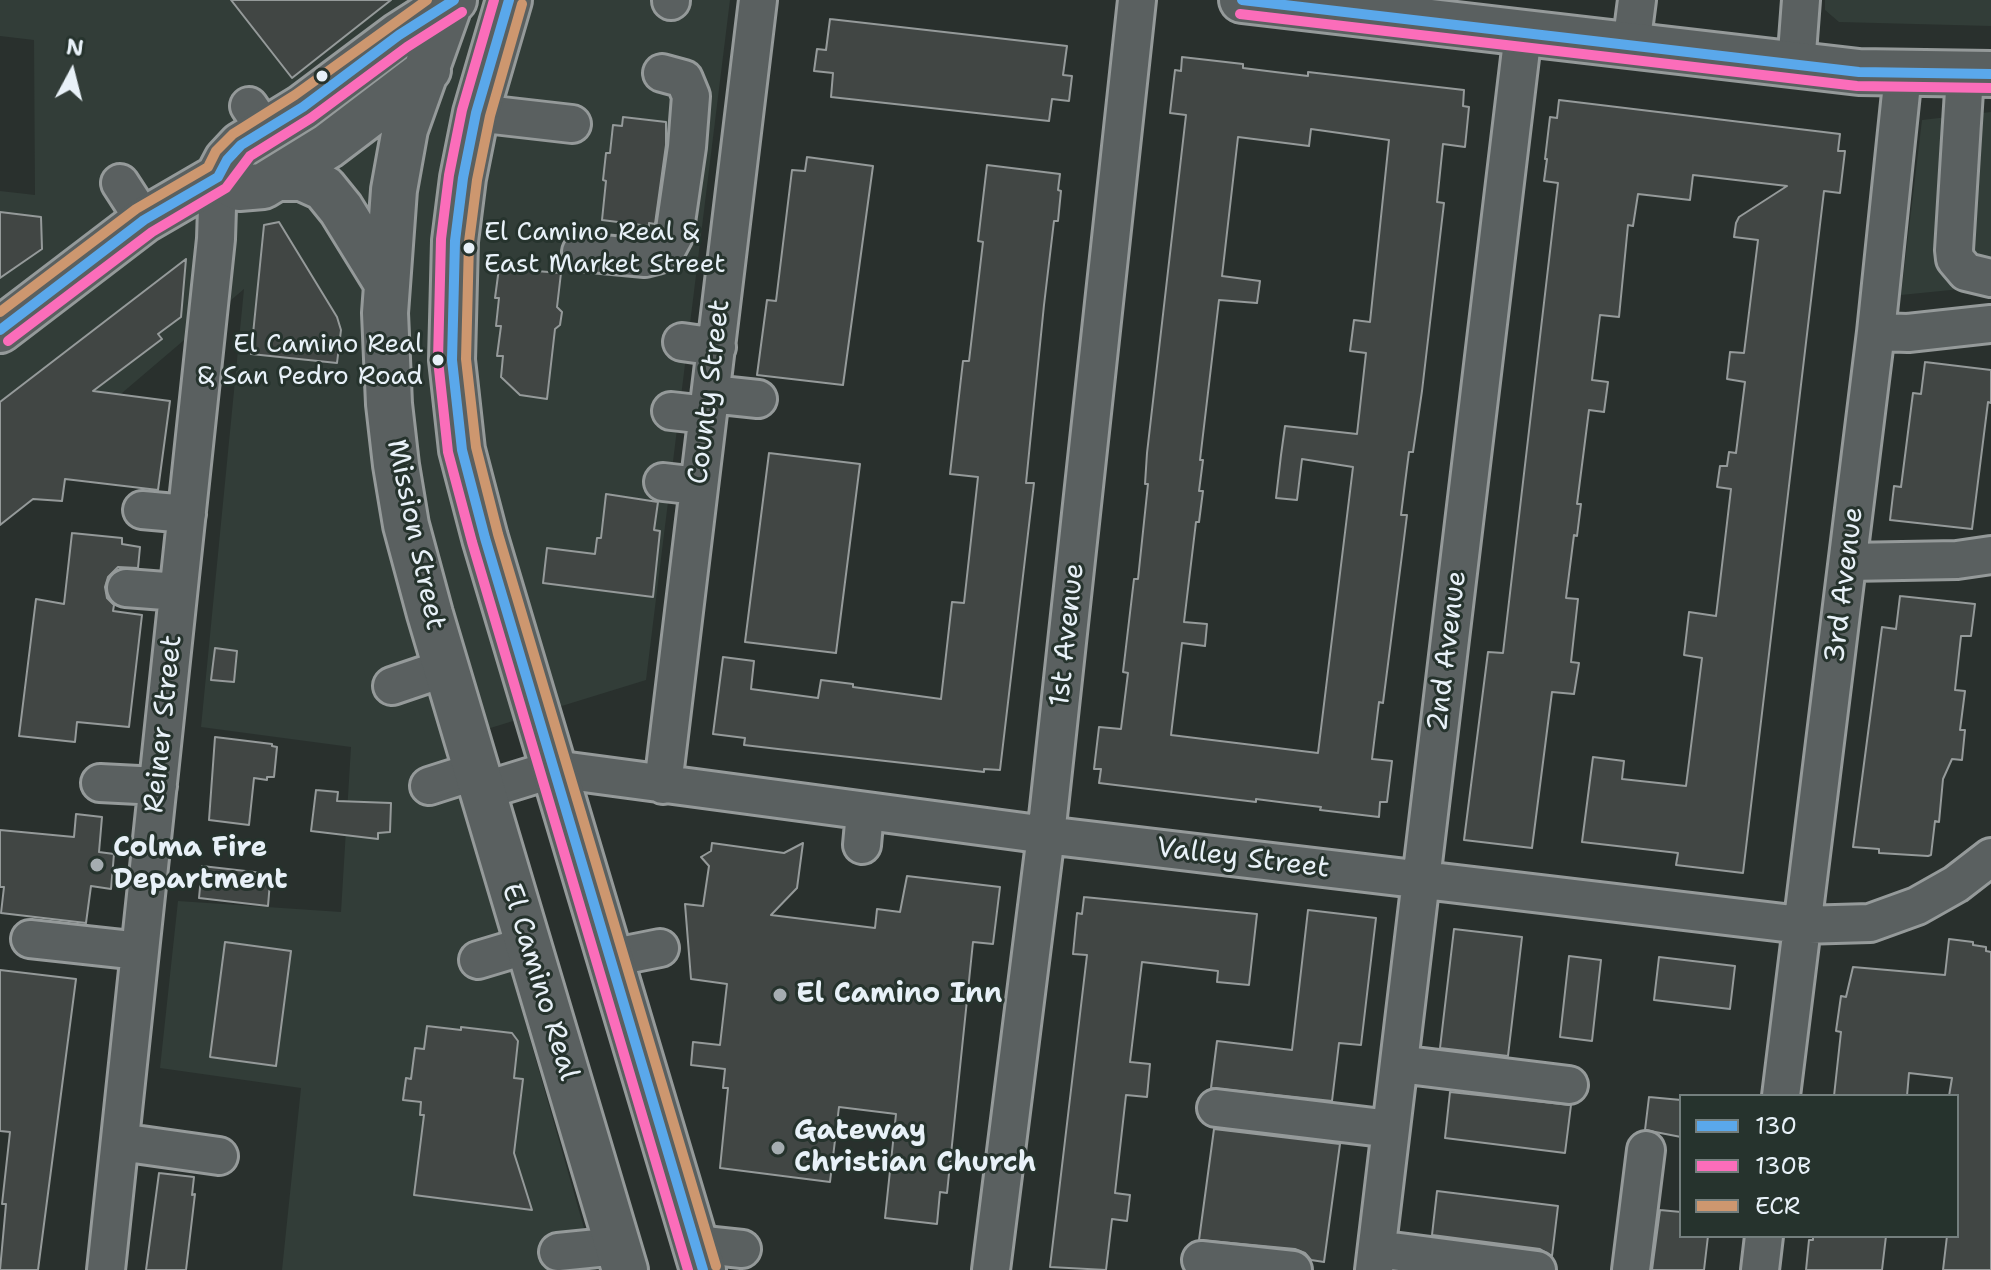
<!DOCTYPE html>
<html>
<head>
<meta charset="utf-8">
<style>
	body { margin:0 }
	#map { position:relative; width:1991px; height:1270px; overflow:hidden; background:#29302d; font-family:"Shantell Sans",sans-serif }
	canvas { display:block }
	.legend { position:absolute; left:1679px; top:1094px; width:280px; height:144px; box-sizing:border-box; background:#26332d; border:2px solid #747f7e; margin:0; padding:10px 14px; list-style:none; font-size:24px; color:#e8f1f8 }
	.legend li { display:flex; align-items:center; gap:16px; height:40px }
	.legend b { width:40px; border:2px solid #747f7e }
	.north { position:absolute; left:32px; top:32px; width:80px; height:80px; -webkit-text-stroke:6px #26332d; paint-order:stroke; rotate:7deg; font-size:22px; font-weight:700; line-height:32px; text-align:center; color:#e8f1f8 }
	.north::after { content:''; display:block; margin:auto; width:28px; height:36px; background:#e8f1f8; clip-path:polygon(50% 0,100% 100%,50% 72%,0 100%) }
</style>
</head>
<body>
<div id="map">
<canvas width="1991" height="1270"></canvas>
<ul class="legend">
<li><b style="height:10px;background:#5aa8eb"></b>130</li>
<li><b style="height:10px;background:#fb6dba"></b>130B</li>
<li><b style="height:10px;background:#cd976f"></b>ECR</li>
</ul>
<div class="north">N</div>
</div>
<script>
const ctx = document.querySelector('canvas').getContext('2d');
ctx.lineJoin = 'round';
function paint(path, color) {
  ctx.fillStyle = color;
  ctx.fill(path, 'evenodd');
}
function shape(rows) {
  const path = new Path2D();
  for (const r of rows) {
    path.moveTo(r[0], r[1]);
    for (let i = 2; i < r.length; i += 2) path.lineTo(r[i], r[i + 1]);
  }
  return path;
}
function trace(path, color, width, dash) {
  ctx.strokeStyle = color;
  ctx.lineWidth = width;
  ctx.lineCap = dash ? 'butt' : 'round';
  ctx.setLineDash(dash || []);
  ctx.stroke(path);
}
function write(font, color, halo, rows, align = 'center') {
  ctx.font = font + ' "Shantell Sans",sans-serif';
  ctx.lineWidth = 6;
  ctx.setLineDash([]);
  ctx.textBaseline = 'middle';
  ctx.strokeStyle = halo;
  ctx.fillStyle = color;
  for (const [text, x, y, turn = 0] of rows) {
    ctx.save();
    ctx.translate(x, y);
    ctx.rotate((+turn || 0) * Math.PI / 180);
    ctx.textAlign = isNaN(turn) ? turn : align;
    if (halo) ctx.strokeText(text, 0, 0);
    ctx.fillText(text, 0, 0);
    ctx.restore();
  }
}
paint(shape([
	[0,0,730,0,646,680,445,742,596,1270,282,1270,301,1088,160,1068,178,901,341,912,351,747,201,727,244,289,0,497,0,191,35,195,34,40,0,36],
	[1825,0,1991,0,1991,26,1839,22,1825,10],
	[1991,112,1991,286,1901,295,1922,120]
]), '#323d38');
const building = shape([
	[231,0,391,0,292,78,231,0],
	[830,19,1067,46,1063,75,1072,76,1069,101,1052,99,1049,121,831,97,833,73,814,71,817,49,826,50,830,19],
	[1182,57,1243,64,1243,68,1275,72,1308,76,1308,72,1464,90,1463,106,1469,107,1465,147,1443,144,1437,202,1444,203,1422,391,1413,452,1409,452,1405,483,1401,515,1407,515,1403,547,1383,703,1379,702,1372,759,1392,761,1387,802,1380,802,1379,817,1320,810,1321,807,1287,803,1256,799,1256,802,1099,783,1101,769,1094,769,1099,727,1121,729,1128,673,1123,672,1134,579,1138,579,1148,484,1145,484,1147,453,1186,115,1170,113,1175,70,1181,71,1182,57],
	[1311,129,1389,140,1370,322,1354,320,1350,351,1366,353,1357,434,1285,426,1281,455,1276,498,1297,500,1302,459,1353,467,1318,753,1171,735,1182,643,1205,646,1207,624,1184,622,1196,522,1199,522,1203,491,1199,491,1203,460,1200,460,1219,300,1257,303,1260,281,1222,276,1238,137,1309,146,1311,129],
	[1559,100,1840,134,1838,151,1845,151,1840,193,1824,191,1743,873,1676,865,1678,853,1582,842,1593,757,1624,761,1622,779,1686,786,1702,658,1684,655,1689,612,1716,616,1731,489,1717,487,1720,466,1727,466,1729,452,1736,453,1745,382,1727,379,1730,352,1744,353,1758,240,1734,237,1736,223,1739,217,1787,186,1693,175,1690,200,1638,194,1633,226,1628,225,1619,317,1600,315,1592,380,1608,382,1604,412,1589,410,1577,504,1581,504,1577,536,1574,535,1566,598,1578,599,1571,662,1579,663,1574,694,1552,692,1532,848,1464,840,1488,652,1503,653,1558,183,1544,181,1547,159,1545,159,1550,117,1557,118,1559,100],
	[623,117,666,122,666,145,655,224,649,223,649,226,602,220,606,181,603,180,606,153,610,153,613,125,622,126,623,117],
	[807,157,873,166,843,385,757,375,767,300,776,301,792,170,805,171,807,157],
	[987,165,1060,174,1058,190,1061,191,1058,221,1054,221,1044,305,1026,483,1034,483,1000,770,984,769,984,772,778,749,744,745,745,738,713,734,723,657,754,661,751,689,818,698,821,680,853,684,853,687,941,699,952,602,964,603,978,477,950,474,963,361,969,361,983,242,978,241,987,165],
	[0,212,41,217,42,249,0,278,0,212],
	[279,222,337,317,341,330,337,363,251,354,264,225,279,222],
	[186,259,181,317,158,334,162,339,93,391,170,401,158,490,65,479,62,501,33,499,0,525,0,402,186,259],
	[499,268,561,273,557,307,562,312,560,325,555,329,547,399,520,395,501,377,503,356,497,356,501,326,496,326,499,298,495,298,499,268],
	[1925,362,1991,370,1991,403,1988,402,1972,529,1890,520,1894,486,1901,487,1913,393,1921,394,1925,362],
	[769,453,860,464,836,653,745,642,769,453],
	[606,494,658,502,654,530,660,531,653,597,543,583,547,548,595,554,597,538,601,538,606,494],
	[72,533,122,538,122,544,140,547,138,568,118,567,108,577,105,587,107,598,114,605,113,611,142,615,129,727,77,722,75,742,19,736,36,599,64,604,72,533],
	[1900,596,1975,604,1971,636,1961,636,1955,690,1965,691,1960,730,1965,730,1962,760,1952,759,1943,779,1939,822,1935,821,1931,855,1928,856,1879,853,1879,849,1853,847,1882,627,1896,629,1900,596],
	[215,648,237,651,234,682,211,680,215,648],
	[215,737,272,744,272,746,277,747,274,777,267,777,267,780,254,778,249,825,209,820,215,737],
	[316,790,338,792,337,801,391,803,390,832,378,833,378,839,311,831,316,790],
	[76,814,102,817,99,852,114,854,111,889,91,886,86,923,1,913,4,887,0,887,0,830,74,837,76,814],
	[712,843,784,853,803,843,797,888,771,915,875,928,877,909,900,912,907,876,1000,887,993,944,973,942,947,1193,940,1192,937,1224,885,1218,896,1114,839,1107,830,1182,720,1168,728,1088,723,1088,725,1069,691,1065,693,1042,720,1045,727,984,691,979,685,904,703,906,709,866,701,857,711,851,712,843],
	[202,866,263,873,262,881,270,882,268,906,199,898,202,866],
	[1084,897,1257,914,1249,985,1217,982,1218,971,1142,962,1130,1062,1150,1064,1147,1097,1126,1095,1115,1193,1130,1195,1127,1221,1112,1219,1106,1270,1050,1267,1087,955,1073,954,1077,913,1082,914,1084,897],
	[1308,910,1376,918,1361,1045,1339,1043,1332,1101,1211,1088,1217,1041,1292,1050,1308,910],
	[1454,929,1522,937,1508,1056,1440,1048,1454,929],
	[1949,939,1973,942,1973,945,1986,947,1986,951,1991,952,1991,1270,1943,1270,1947,1236,1957,1236,1957,1096,1949,1096,1952,1078,1909,1073,1907,1096,1834,1096,1841,1032,1836,1031,1841,996,1846,997,1853,967,1945,975,1949,939],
	[225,942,291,951,276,1066,210,1057,225,942],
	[1569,956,1601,960,1592,1041,1560,1037,1569,956],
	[1659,957,1735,966,1730,1009,1654,1000,1659,957],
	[0,970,76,979,38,1270,0,1270,6,1204,2,1204,10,1132,0,1131,0,970],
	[427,1026,461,1030,461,1027,512,1033,518,1041,514,1078,523,1079,514,1153,532,1210,414,1195,424,1115,420,1115,421,1102,403,1100,406,1078,411,1079,415,1048,424,1049,427,1026],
	[1450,1092,1571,1105,1565,1153,1445,1138,1450,1092],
	[1649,1097,1681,1100,1681,1137,1645,1130,1649,1097],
	[1214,1129,1340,1144,1324,1262,1311,1260,1305,1253,1295,1249,1199,1240,1214,1129],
	[159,1173,194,1177,192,1195,195,1194,186,1270,146,1270,159,1173],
	[1437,1191,1558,1206,1552,1256,1540,1249,1432,1235,1437,1191],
	[1660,1210,1681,1212,1681,1236,1708,1236,1704,1270,1652,1270,1660,1210],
	[1813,1236,1886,1236,1882,1270,1806,1270,1809,1240,1813,1240,1813,1236]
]);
paint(building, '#414644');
trace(building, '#959a9a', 2);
const minor = shape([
	[671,1,671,0],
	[1631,46,1637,0],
	[1796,66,1801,0],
	[1965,75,1954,250,1955,259,1966,272,1991,278],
	[249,106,266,131],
	[476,113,572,124],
	[120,183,144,220],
	[581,252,645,258,657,255,668,247,674,236,687,147,691,96,684,79,662,73],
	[1876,332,1908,333,1991,324],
	[682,342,717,347],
	[711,394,758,399],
	[671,411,707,415],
	[663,482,698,486],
	[142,510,187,514],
	[1848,562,1957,560,1991,555],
	[126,588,178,592],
	[392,686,445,668],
	[100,783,158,786],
	[663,785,758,0],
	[429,786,476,771],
	[483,791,554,769,1046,835,1801,925,1870,923,1917,906,1956,884,1991,857],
	[862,845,865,812],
	[30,939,140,951],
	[610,958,660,948],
	[478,960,528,945],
	[1399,1064,1569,1085],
	[1781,1096,1876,332,1903,74],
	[1216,1108,1391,1129],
	[120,1142,219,1156],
	[695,1244,742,1249],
	[1377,1249,1537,1270],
	[558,1252,618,1246],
	[1201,1260,1293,1270],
	[106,1270,216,239,218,177],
	[991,1270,1046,835,1137,0],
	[1374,1270,1523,33],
	[1631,1270,1646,1150],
	[1760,1270,1764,1236]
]);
const major = shape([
	[451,0,405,129,394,190,385,313,389,404,396,465,406,525,430,614,625,1270],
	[509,0,476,113,463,178,455,241,452,360,462,450,485,538,703,1270],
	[1242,0,1859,72,1991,74],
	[218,177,239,188,263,186,328,146,428,70],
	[276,178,302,178,324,188,341,209,386,282],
	[0,330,144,220,218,177,227,160,241,145,303,107,399,35,454,0]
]);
trace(minor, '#959a9a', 42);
trace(major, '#959a9a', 50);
trace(minor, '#5a6060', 36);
trace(major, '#5a6060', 44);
trace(shape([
	[509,0,476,113,463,178,455,241,452,360,462,450,485,538,703,1270],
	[1242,0,1859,72,1991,74],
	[0,330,144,220,218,177,227,160,241,145,303,107,399,35,454,0]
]), '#5aa8eb', 10);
trace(shape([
	[494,0,462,110,449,175,441,239,438,360,448,452,472,542,688,1270],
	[1240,14,1857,86,1991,88],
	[8,341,152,232,226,188,250,156,311,118,407,47,462,12]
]), '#fb6dba', 10);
trace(shape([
	[522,4,490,116,477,180,469,242,466,359,476,447,498,534,716,1266],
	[0,312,136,209,208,167,216,151,233,134,295,95,427,0]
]), '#cd976f', 10);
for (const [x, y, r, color] of [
	[322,76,7,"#e8f1f8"],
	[469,248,7,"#e8f1f8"],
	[438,360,7,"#e8f1f8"],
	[97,865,8,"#a5adb1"],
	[780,995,8,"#a5adb1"],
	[778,1148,8,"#a5adb1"]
]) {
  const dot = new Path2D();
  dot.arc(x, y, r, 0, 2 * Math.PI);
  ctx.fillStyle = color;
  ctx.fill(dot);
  trace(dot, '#26332d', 3);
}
write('26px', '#e8f1f8', '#26332d', [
	["El Camino Real &",484,233],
	["East Market Street",484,265],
	["El Camino Real",423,345,"right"],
	["& San Pedro Road",423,377,"right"]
], 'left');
write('28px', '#e8f1f8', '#26332d', [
	["County Street",710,392,-83],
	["Mission Street",415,535,78],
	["3rd Avenue",1845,585,-83],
	["1st Avenue",1068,635,-84],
	["2nd Avenue",1448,651,-83],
	["Reiner Street",164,724,-84],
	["Valley Street",1243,859,7],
	["El Camino Real",539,982,73]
]);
write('bold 28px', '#e8f1f8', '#26332d', [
	["Colma Fire",113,849],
	["Department",113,881],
	["El Camino Inn",796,995],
	["Gateway",794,1132],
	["Christian Church",794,1164]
], 'left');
</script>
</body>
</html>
